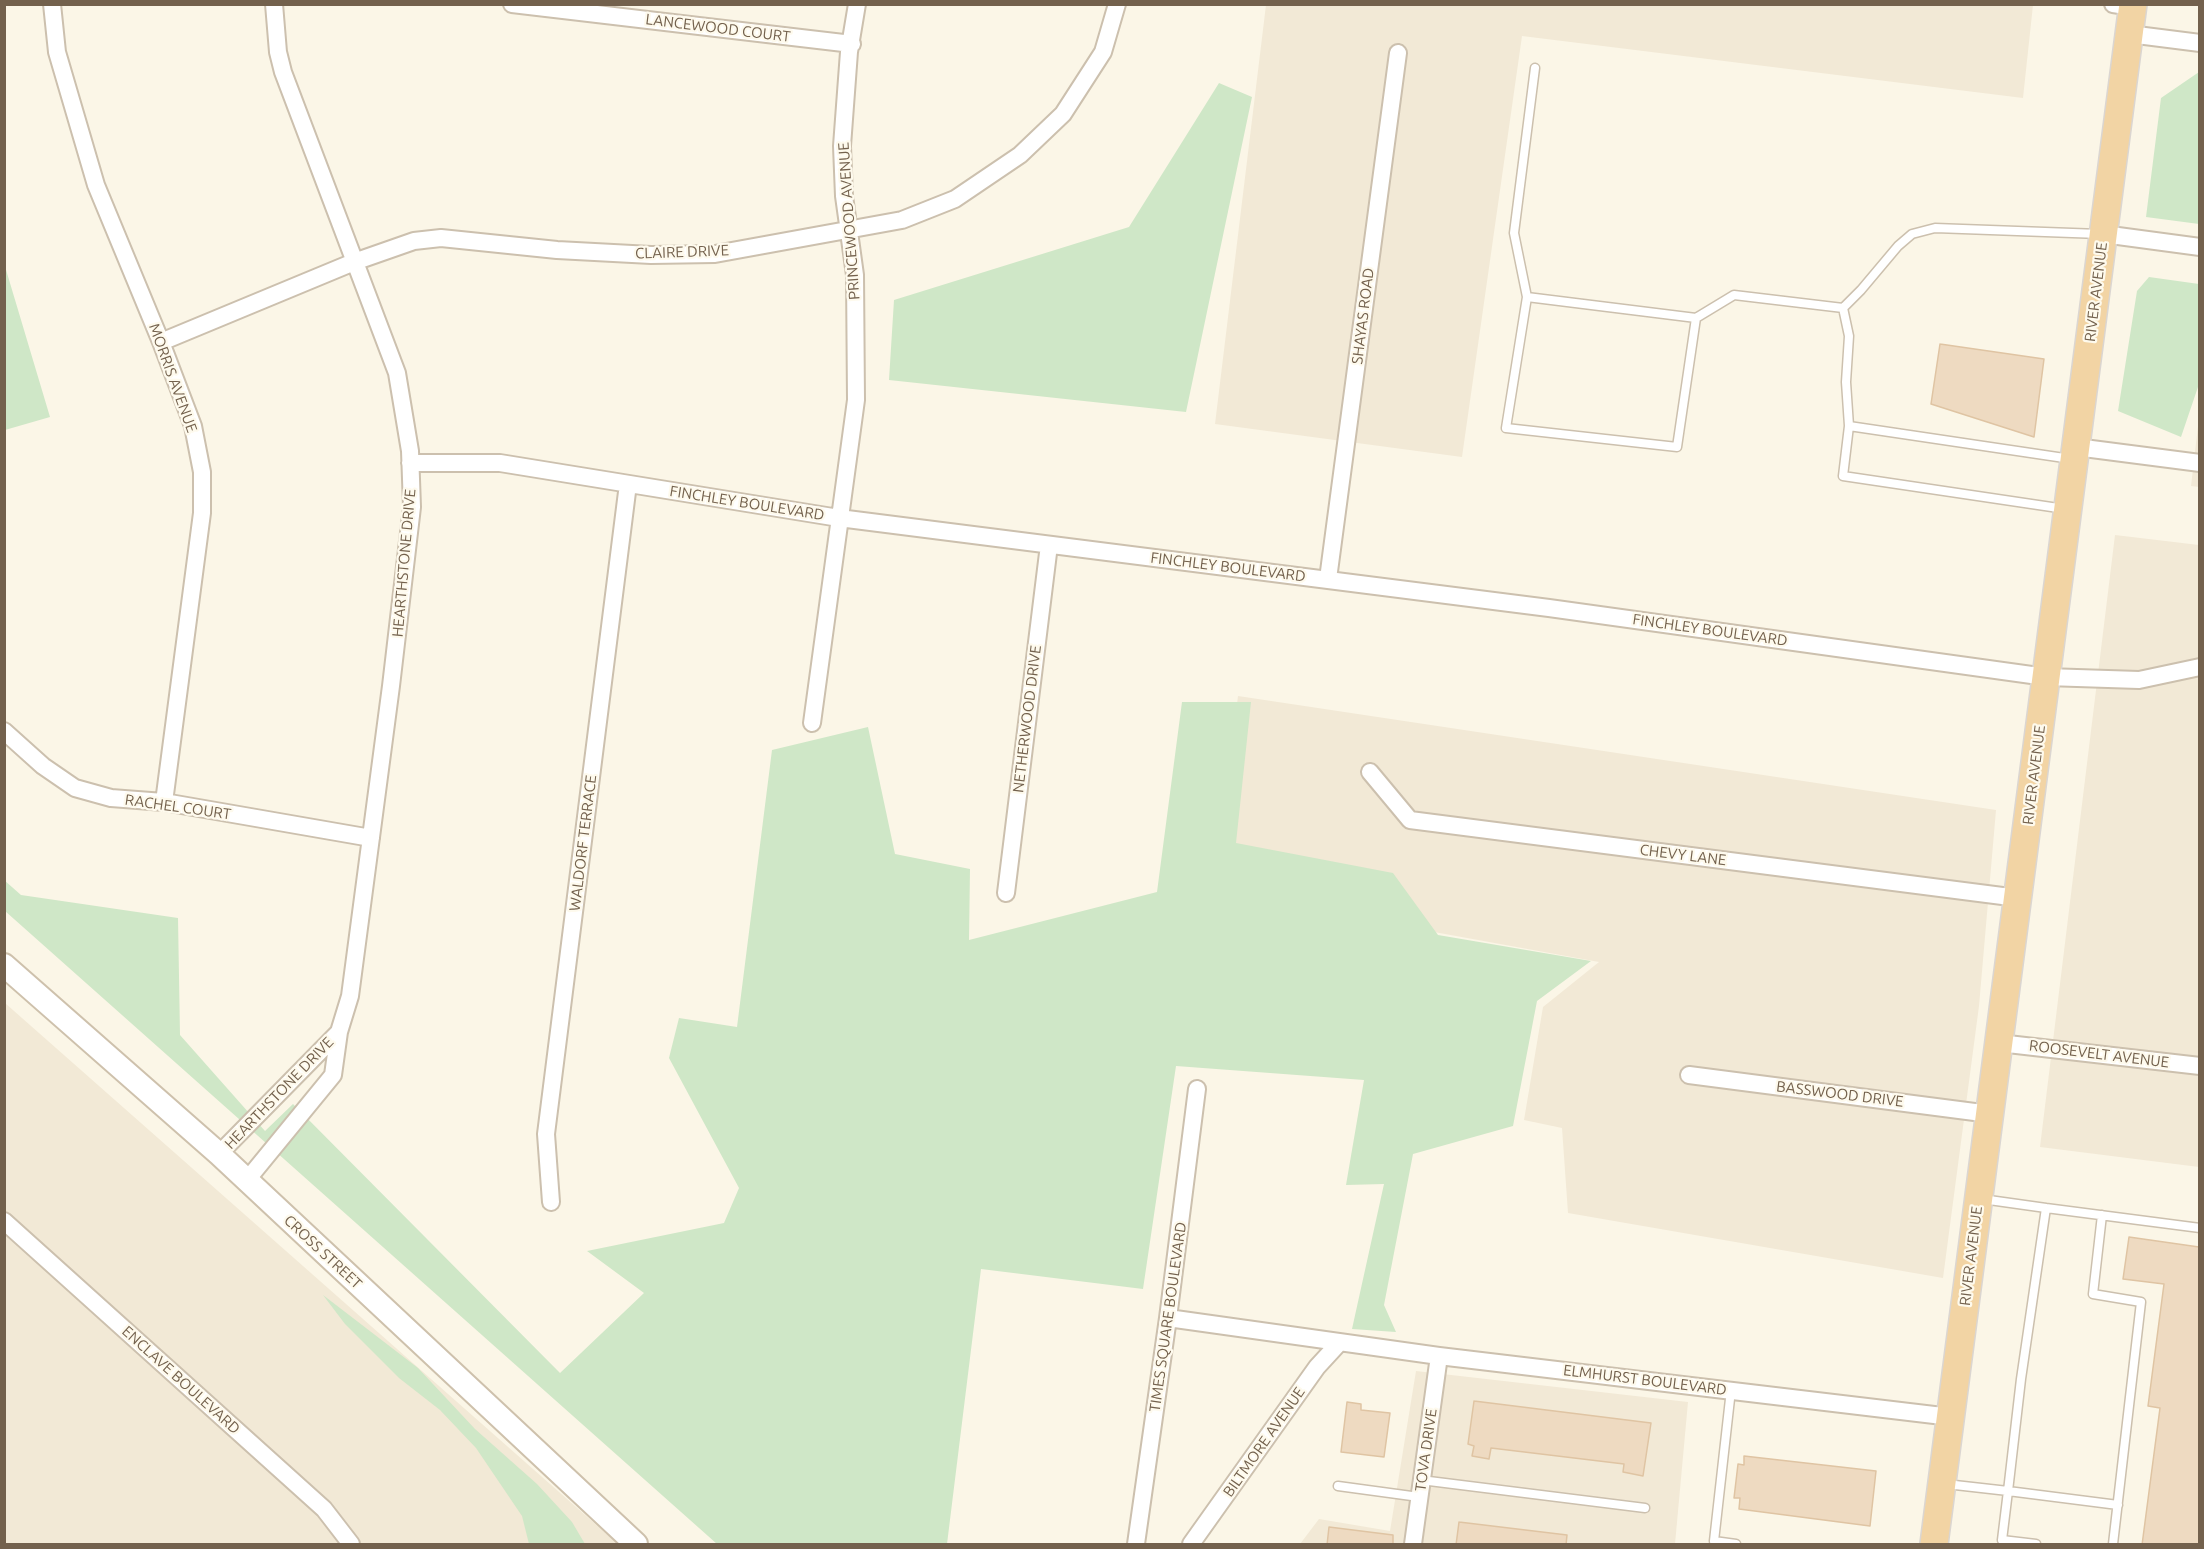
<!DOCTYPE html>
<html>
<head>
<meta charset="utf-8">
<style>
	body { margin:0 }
	#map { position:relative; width:2204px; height:1549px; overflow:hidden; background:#fbf6e7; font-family:Ubuntu,sans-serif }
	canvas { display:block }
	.frame { position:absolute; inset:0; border:6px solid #73614d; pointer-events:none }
</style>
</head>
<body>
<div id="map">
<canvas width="2204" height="1549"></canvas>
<div class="frame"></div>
</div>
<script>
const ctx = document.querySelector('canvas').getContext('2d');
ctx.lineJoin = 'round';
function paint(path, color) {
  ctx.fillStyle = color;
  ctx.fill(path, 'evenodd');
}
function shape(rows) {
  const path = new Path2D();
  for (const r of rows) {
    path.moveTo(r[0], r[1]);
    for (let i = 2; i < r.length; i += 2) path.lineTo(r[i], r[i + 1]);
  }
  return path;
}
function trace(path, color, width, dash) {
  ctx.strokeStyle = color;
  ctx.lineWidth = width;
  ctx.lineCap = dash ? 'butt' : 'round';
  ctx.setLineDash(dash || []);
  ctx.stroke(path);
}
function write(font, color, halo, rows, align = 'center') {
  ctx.font = font + ' Ubuntu,sans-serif';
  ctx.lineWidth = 4.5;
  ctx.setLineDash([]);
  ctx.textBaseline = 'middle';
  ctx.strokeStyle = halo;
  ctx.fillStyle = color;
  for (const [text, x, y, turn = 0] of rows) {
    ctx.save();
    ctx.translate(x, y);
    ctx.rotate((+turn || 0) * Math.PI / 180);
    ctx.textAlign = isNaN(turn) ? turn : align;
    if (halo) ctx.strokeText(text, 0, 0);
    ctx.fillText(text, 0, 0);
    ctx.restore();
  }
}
paint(shape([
	[1266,5,2033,5,2023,98,1522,36,1462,457,1215,424],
	[2199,418,2199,487,2191,486],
	[2115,535,2199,545,2199,1167,2040,1147],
	[1238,696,1996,810,1979,1006,1943,1278,1568,1213,1562,1128,1524,1120,1543,1007,1599,962,1214,892],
	[5,1003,618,1544,5,1544],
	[1416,1371,1688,1402,1675,1544,1300,1544,1319,1519,1390,1531]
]), '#f2e9d6');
paint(shape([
	[2199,72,2199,224,2146,217,2161,98],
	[1219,83,1252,97,1186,412,889,380,894,300,1129,227],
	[4,263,50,417,5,430,4,430],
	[2149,277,2199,284,2199,384,2181,437,2118,411,2137,291],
	[1182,702,1251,702,1236,843,1393,873,1438,935,1591,961,1537,1001,1513,1126,1413,1154,1384,1305,1396,1332,1352,1329,1384,1184,1346,1185,1364,1080,1176,1066,1143,1289,981,1269,947,1544,717,1544,5,911,4,880,21,895,178,918,180,1035,265,1131,293,1104,560,1373,644,1293,587,1251,724,1223,739,1188,669,1058,679,1018,737,1027,772,750,868,727,895,854,970,869,969,940,1157,892],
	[323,1295,418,1368,475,1429,537,1484,572,1522,585,1544,529,1544,522,1516,476,1448,440,1410,399,1378,345,1324]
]), '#cfe7c7');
const building = shape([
	[1940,344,2044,359,2034,437,1931,404,1940,344],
	[2129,1237,2199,1247,2199,1545,2142,1545,2160,1408,2148,1406,2164,1284,2123,1279,2129,1237],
	[1474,1401,1651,1423,1643,1476,1623,1472,1624,1464,1491,1448,1489,1459,1472,1456,1474,1446,1468,1444,1474,1401],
	[1347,1402,1361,1404,1361,1410,1390,1413,1384,1457,1341,1452,1347,1402],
	[1744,1456,1876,1471,1870,1526,1739,1509,1740,1498,1734,1498,1738,1464,1744,1465,1744,1456],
	[1459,1522,1567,1535,1566,1545,1456,1545,1459,1522],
	[1329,1527,1393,1535,1393,1545,1327,1545,1329,1527]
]);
paint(building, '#eedac1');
trace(building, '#dfc4a3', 1.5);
const service = shape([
	[1535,68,1514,233,1527,297,1506,428,1677,447,1696,318],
	[1527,297,1696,318,1734,295,1843,308,1861,290,1898,246,1912,234,1935,228,2100,234],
	[1843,308,1849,336,1846,382,1849,426,2071,459],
	[1849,426,1843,476,2065,509],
	[1982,1199,2046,1208],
	[2102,1215,2093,1294,2141,1302,2113,1544],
	[1731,1390,1714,1541,1736,1544],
	[1421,1480,1645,1508],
	[1946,1484,2008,1491,2021,1379,2046,1208,2200,1228],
	[1338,1486,1419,1497],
	[2036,1544,2002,1540,2008,1491,2118,1505]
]);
const minor = shape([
	[52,4,57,52,96,185,161,342,193,426,202,472,202,513,164,802],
	[512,4,852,44],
	[2113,4,2133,7],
	[2129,34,2200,43],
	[2103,234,2200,247],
	[161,342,354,262,414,241,441,238,557,250,651,255,715,254,902,220,955,199,1020,155,1063,114,1103,52,1117,4],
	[2076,447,2200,463],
	[410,463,500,463,839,518,1549,608,2046,677,2139,680,2200,667],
	[1328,579,1398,53],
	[812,723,856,400,855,275,844,196,842,146,849,52,857,4],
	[4,731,43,766,75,788,111,798,164,802,371,838],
	[1370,772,1410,820,2018,898],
	[1006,893,1049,545],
	[1999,1043,2200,1066],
	[1689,1075,1990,1114],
	[219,1154,339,1032],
	[247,1180,333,1075,339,1032,350,996,391,686,412,507,410,451,397,373,283,72,278,52,274,4],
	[551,1202,546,1134,628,484],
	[4,1221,324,1509,351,1544],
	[1168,1318,1439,1356,1951,1417],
	[1136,1544,1168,1318,1197,1089],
	[1191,1544,1317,1367,1340,1342],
	[1413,1544,1439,1356]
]);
const secondary = shape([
	[4,965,219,1154,636,1544]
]);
const trunk = shape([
	[1934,1544,2133,4]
]);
trace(service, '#ccc0ae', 11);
trace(minor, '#ccc0ae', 20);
trace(secondary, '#cec1ac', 26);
trace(trunk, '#dbd6d1', 30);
trace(service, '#fff', 8);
trace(minor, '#fff', 16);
trace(secondary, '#fff', 22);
trace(trunk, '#f2d4a4', 27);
write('15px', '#73614d', '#fefaed', [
	["LANCEWOOD COURT",718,28,7],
	["PRINCEWOOD AVENUE",849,221,-94],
	["CLAIRE DRIVE",682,252,-2],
	["RIVER AVENUE",2096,292,-83],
	["SHAYAS ROAD",1363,316,-83],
	["MORRIS AVENUE",173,378,70],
	["FINCHLEY BOULEVARD",747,503,9],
	["HEARTHSTONE DRIVE",404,563,-85],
	["FINCHLEY BOULEVARD",1228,567,7],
	["FINCHLEY BOULEVARD",1710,630,8],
	["NETHERWOOD DRIVE",1027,719,-83],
	["RIVER AVENUE",2034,775,-83],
	["RACHEL COURT",178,807,8],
	["WALDORF TERRACE",583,843,-83],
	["CHEVY LANE",1683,855,7],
	["ROOSEVELT AVENUE",2099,1054,7],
	["HEARTHSTONE DRIVE",279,1093,-46],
	["BASSWOOD DRIVE",1840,1094,7],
	["CROSS STREET",323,1252,43],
	["RIVER AVENUE",1971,1256,-83],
	["TIMES SQUARE BOULEVARD",1168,1317,-82],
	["ENCLAVE BOULEVARD",181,1380,42],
	["ELMHURST BOULEVARD",1645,1380,7],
	["BILTMORE AVENUE",1264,1442,-55],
	["TOVA DRIVE",1426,1450,-82]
]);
</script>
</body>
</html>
